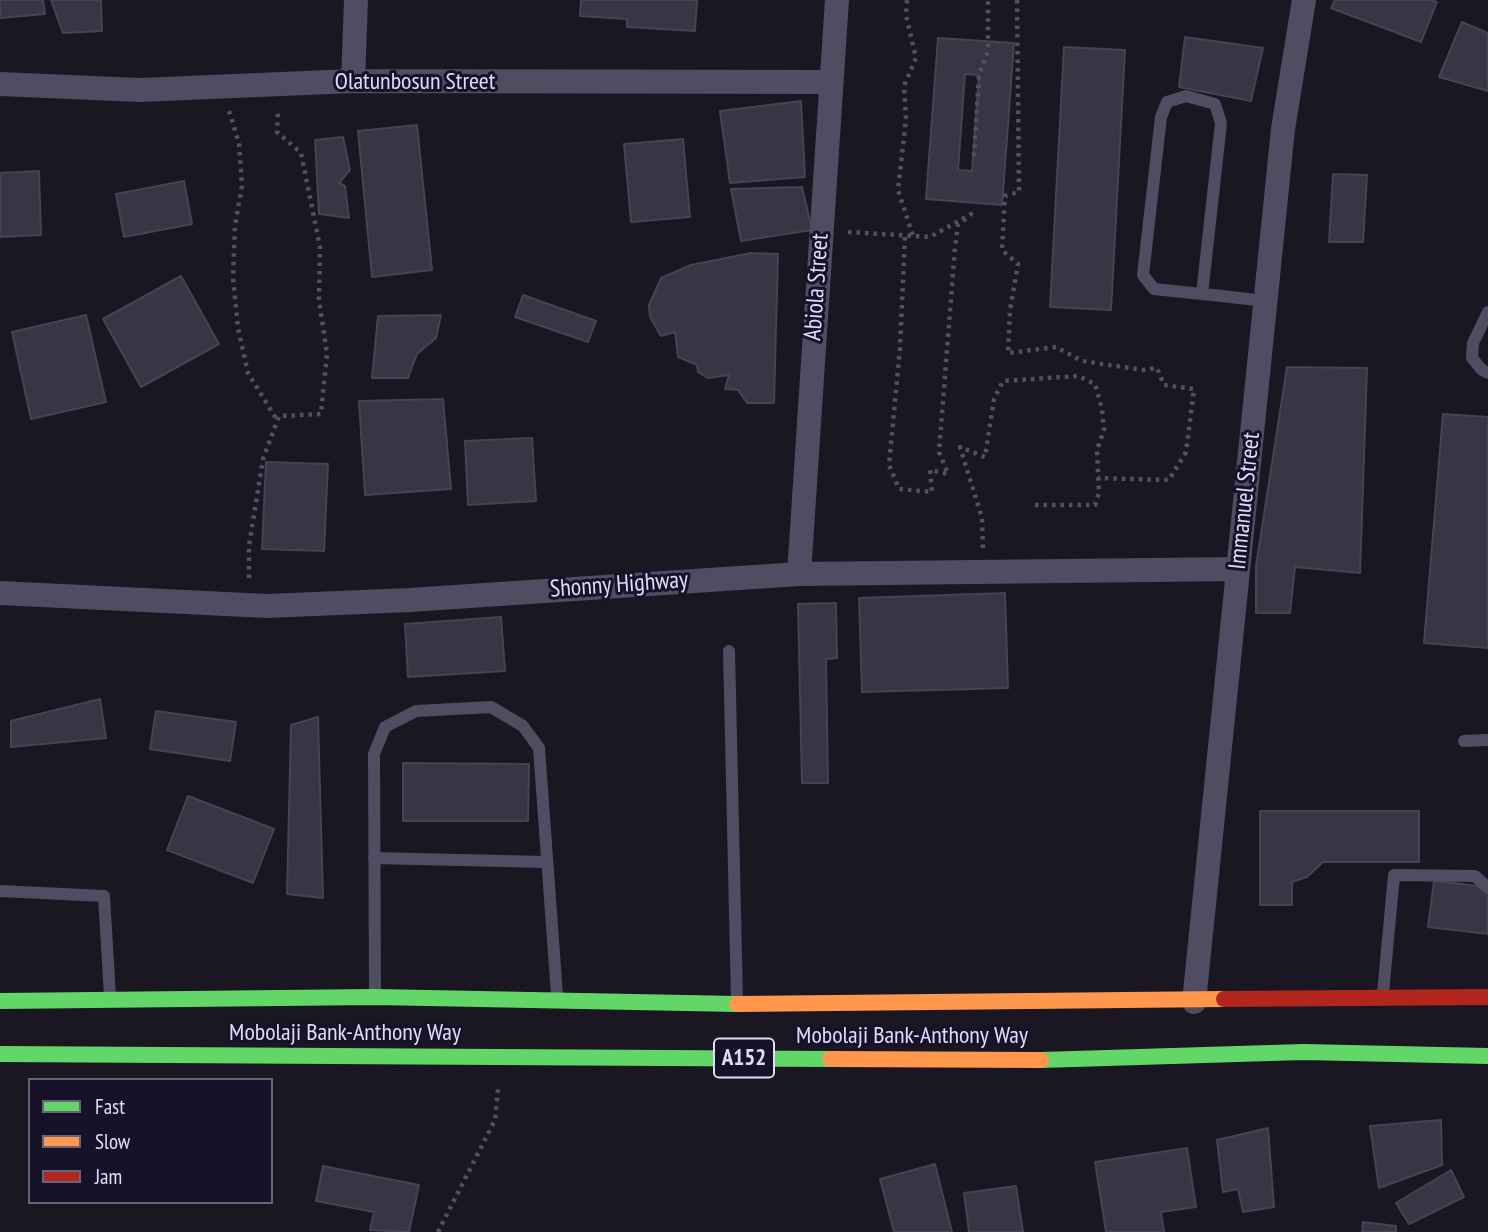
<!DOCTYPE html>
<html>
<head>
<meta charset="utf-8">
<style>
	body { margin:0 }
	#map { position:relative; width:1488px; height:1232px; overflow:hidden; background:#1a1722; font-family:"PT Sans Narrow",sans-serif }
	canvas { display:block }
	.legend { position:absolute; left:28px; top:1078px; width:245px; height:126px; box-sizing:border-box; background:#171227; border:2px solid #68627c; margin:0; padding:9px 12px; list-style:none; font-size:21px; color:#e1dafc }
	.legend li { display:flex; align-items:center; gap:14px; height:35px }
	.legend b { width:35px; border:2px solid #68627c }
</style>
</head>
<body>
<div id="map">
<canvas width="1488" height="1232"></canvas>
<ul class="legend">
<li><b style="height:9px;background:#63d668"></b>Fast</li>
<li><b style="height:9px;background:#ff974d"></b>Slow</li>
<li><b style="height:9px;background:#b3261e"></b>Jam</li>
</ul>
</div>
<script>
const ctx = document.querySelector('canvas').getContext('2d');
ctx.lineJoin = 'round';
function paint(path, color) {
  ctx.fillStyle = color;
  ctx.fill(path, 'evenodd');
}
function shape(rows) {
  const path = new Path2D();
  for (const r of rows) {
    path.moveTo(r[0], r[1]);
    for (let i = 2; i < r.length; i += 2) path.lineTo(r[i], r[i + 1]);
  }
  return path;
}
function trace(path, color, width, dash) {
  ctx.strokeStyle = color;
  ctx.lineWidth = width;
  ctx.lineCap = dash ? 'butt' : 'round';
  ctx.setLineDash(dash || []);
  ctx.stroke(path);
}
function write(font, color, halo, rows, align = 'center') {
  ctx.font = font + ' "PT Sans Narrow",sans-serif';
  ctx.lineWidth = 6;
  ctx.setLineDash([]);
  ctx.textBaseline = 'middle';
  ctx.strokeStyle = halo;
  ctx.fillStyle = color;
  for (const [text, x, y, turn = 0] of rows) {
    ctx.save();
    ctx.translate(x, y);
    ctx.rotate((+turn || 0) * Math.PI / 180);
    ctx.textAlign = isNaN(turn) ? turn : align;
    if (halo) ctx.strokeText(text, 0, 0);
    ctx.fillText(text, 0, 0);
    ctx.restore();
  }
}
const building = shape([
	[0,0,43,0,45,14,0,18,0,0],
	[51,0,101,0,102,31,63,33,51,0],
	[581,0,697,0,695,31,627,27,627,19,580,16,581,0],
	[1335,0,1431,0,1437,2,1421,42,1331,8,1335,0],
	[1462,22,1488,33,1488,91,1439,77,1462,22],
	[1185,37,1263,48,1251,101,1179,87,1185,37],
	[938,38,1014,43,1002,205,926,199,938,38],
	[965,74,979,75,972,171,958,170,965,74],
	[1064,47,1125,50,1111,310,1050,307,1064,47],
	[801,101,805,177,730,183,720,111,801,101],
	[417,125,432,270,372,277,358,131,417,125],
	[343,137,350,170,339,183,345,186,349,218,319,214,315,140,343,137],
	[683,139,690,217,631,222,624,144,683,139],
	[39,171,41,235,0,237,0,173,39,171],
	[1333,174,1367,175,1363,242,1329,242,1333,174],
	[184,181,192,224,124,237,116,194,184,181],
	[802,187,812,230,741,241,731,189,802,187],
	[751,253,778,254,774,403,747,403,738,390,725,389,729,375,708,378,698,372,697,365,678,357,675,332,661,336,650,317,649,305,661,278,691,265,751,253],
	[181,276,219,344,141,387,103,319,181,276],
	[523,295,596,321,588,342,515,317,523,295],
	[86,315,106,402,31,419,12,332,86,315],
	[441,315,436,338,417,354,408,378,372,378,378,316,441,315],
	[1287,367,1367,368,1360,573,1295,567,1290,613,1256,613,1256,566,1287,367],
	[443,399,451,489,365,495,359,401,443,399],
	[1443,414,1488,417,1488,648,1424,643,1443,414],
	[532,438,536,501,468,505,465,441,532,438],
	[266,462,328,464,324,551,262,549,266,462],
	[1005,593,1008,688,862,692,859,598,1005,593],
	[836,603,837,658,826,659,828,783,802,783,798,604,836,603],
	[501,617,505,671,408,677,405,624,501,617],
	[100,699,106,738,11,747,11,721,100,699],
	[156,711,236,722,230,761,150,749,156,711],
	[318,717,323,898,287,894,291,725,318,717],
	[403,763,529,764,528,821,403,821,403,763],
	[188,796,274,829,253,883,167,850,188,796],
	[1260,811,1419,811,1419,862,1323,862,1307,877,1292,882,1292,905,1260,905,1260,811],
	[1434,881,1488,887,1488,934,1428,927,1434,881],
	[1441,1120,1442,1165,1379,1188,1370,1126,1441,1120],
	[1268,1128,1274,1207,1243,1212,1238,1189,1223,1192,1217,1140,1268,1128],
	[1187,1148,1196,1207,1161,1212,1164,1232,1106,1232,1095,1162,1187,1148],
	[935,1164,952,1232,894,1232,880,1179,935,1164],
	[323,1166,419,1185,409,1232,370,1230,374,1212,316,1201,323,1166],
	[1451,1170,1464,1197,1409,1224,1396,1203,1451,1170],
	[1016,1186,1023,1232,969,1232,964,1193,1016,1186],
	[1363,1222,1396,1226,1396,1232,1362,1232,1363,1222]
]);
paint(building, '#393544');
trace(building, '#474255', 2);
trace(shape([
	[907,0,906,15,916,58,904,86,906,119,898,190,913,236],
	[1017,0,1019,192,1005,196,1002,250,1018,264,1010,310,1008,353,1056,347,1082,361,1143,370,1157,368,1164,385,1194,389,1186,452,1169,480,1098,478],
	[229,111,239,143,242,186,235,225,233,277,238,328,248,373,277,420],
	[974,156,979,75,988,51,988,0],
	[848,232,930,237,971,214,958,225,955,247,939,452,948,474,930,470,932,492,899,489,889,465,900,348,905,236],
	[983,548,982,518,960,447,985,457,994,399,1003,381,1078,376,1095,384,1102,409,1104,430,1097,450,1099,493,1095,505,1035,505],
	[249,578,249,546,263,459,279,416,321,414,327,354,319,300,320,247,301,153,277,132,278,110],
	[438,1232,495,1120,498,1089]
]), '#4a5462', 4.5, [3.5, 5]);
trace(shape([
	[1202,294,1221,123,1215,104,1186,96,1167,102,1161,117,1143,275,1154,289,1202,294,1213,295,1265,301],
	[1488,312,1473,343,1472,358,1482,370,1488,373],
	[729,651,737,1000],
	[1464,741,1488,740],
	[374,858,545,862],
	[0,891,104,896,110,996],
	[375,992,374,754,385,727,416,711,491,707,523,726,539,748,557,995],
	[1383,993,1394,875,1475,876,1488,888]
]), '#4f4d62', 12);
trace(shape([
	[353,81,356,0],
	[0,84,140,90,353,81,830,82],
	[799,574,837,0],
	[0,593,267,606,410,600,799,574,1238,569],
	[1194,1002,1283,129,1304,0]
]), '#4f4d62', 24);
trace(shape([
	[0,1001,375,997,737,1004],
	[0,1054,830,1059],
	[1041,1060,1303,1052,1488,1056]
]), '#63d668', 16);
trace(shape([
	[737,1004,1224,999],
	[830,1059,1041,1060]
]), '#ff974d', 16);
trace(shape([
	[1224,999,1488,997]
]), '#b3261e', 16);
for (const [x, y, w] of [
	[744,1058,60]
]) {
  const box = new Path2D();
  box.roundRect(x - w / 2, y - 19.5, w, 39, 5);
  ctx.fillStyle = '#171227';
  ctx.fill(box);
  trace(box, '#e1dafc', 2);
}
write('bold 23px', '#e1dafc', null, [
	["A152",744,1058]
]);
write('24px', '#e1dafc', '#171227', [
	["Olatunbosun Street",415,82],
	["Abiola Street",817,287,-86],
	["Immanuel Street",1245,501,-84],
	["Shonny Highway",619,585,-4],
	["Mobolaji Bank-Anthony Way",345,1033],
	["Mobolaji Bank-Anthony Way",912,1036]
]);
</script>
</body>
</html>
